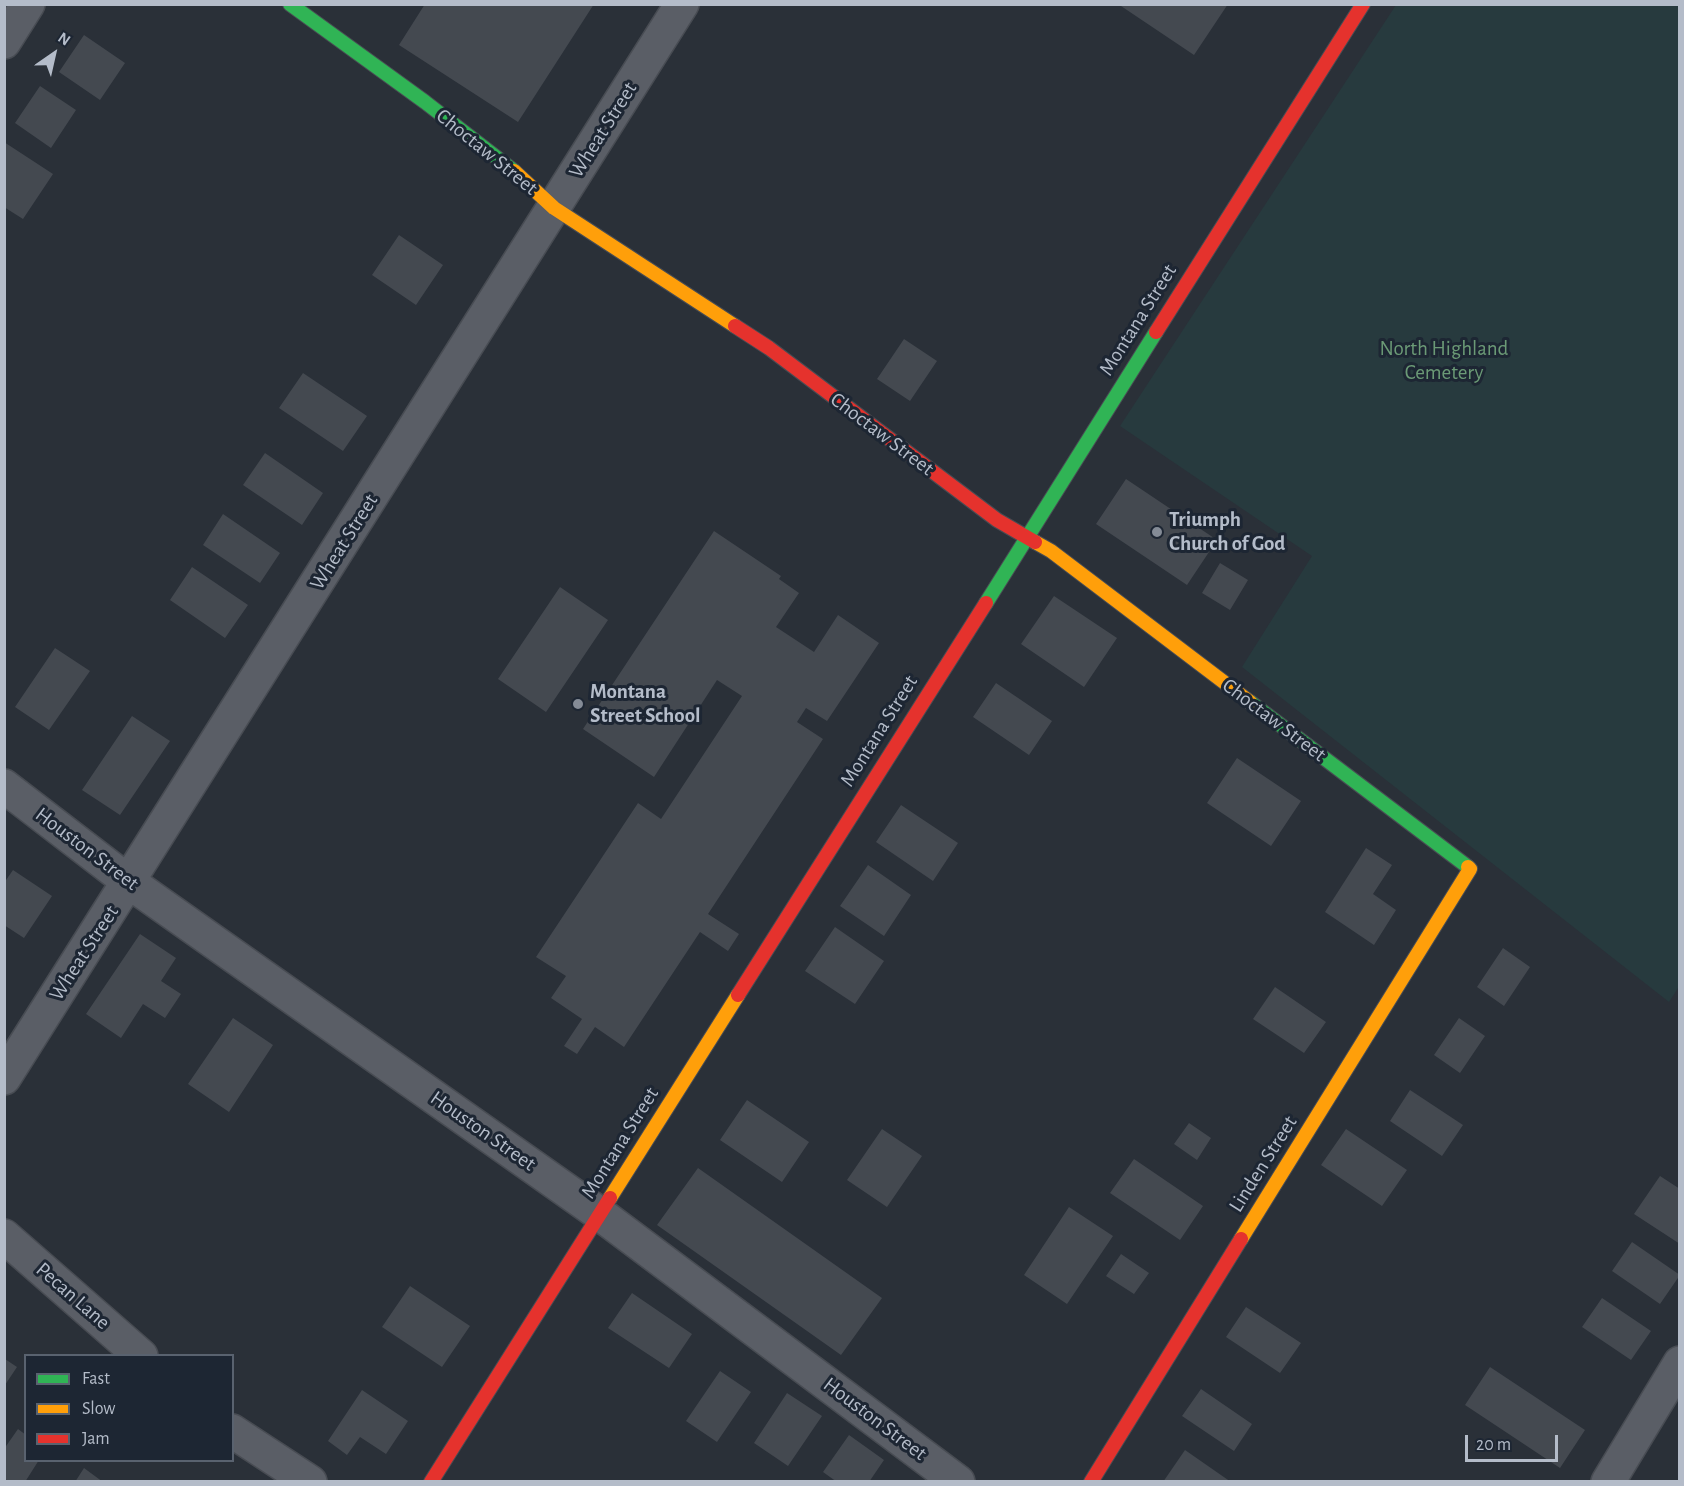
<!DOCTYPE html>
<html>
<head>
<meta charset="utf-8">
<style>
	body { margin:0 }
	#map { position:relative; width:1684px; height:1486px; overflow:hidden; background:#2a3038; font-family:"Alegreya Sans",sans-serif }
	canvas { display:block }
	.frame { position:absolute; inset:0; border:6px solid #b4bcc9; pointer-events:none }
	.legend { position:absolute; left:24px; top:1354px; width:210px; height:108px; box-sizing:border-box; background:#1d2633; border:2px solid #59626f; margin:0; padding:8px 10px; list-style:none; font-size:18px; color:#b4bcc9 }
	.legend li { display:flex; align-items:center; gap:12px; height:30px }
	.legend b { width:30px; border:2px solid #59626f }
	.north { position:absolute; left:24px; top:24px; width:60px; height:60px; -webkit-text-stroke:4px #1d2633; paint-order:stroke; rotate:34deg; font-size:16px; font-weight:700; line-height:24px; text-align:center; color:#b4bcc9 }
	.north::after { content:''; display:block; margin:auto; width:21px; height:27px; background:#b4bcc9; clip-path:polygon(50% 0,100% 100%,50% 72%,0 100%) }
	.scale { position:absolute; left:1465px; top:1435px; width:93px; height:27px; box-sizing:border-box; border:3px solid #b4bcc9; border-top:0; padding-left:8px; font-size:18px; line-height:21px; white-space:nowrap; color:#b4bcc9; -webkit-text-stroke:4px #1d2633; paint-order:stroke }
</style>
</head>
<body>
<div id="map">
<canvas width="1684" height="1486"></canvas>
<div class="frame"></div>
<ul class="legend">
<li><b style="height:8px;background:#30b455"></b>Fast</li>
<li><b style="height:8px;background:#ff9f0a"></b>Slow</li>
<li><b style="height:8px;background:#e5322d"></b>Jam</li>
</ul>
<div class="north">N</div>
<div class="scale">20 m</div>
</div>
<script>
const ctx = document.querySelector('canvas').getContext('2d');
ctx.lineJoin = 'round';
function paint(path, color) {
  ctx.fillStyle = color;
  ctx.fill(path, 'evenodd');
}
function shape(rows) {
  const path = new Path2D();
  for (const r of rows) {
    path.moveTo(r[0], r[1]);
    for (let i = 2; i < r.length; i += 2) path.lineTo(r[i], r[i + 1]);
  }
  return path;
}
function trace(path, color, width, dash) {
  ctx.strokeStyle = color;
  ctx.lineWidth = width;
  ctx.lineCap = dash ? 'butt' : 'round';
  ctx.setLineDash(dash || []);
  ctx.stroke(path);
}
function write(font, color, halo, rows, align = 'center') {
  ctx.font = font + ' "Alegreya Sans",sans-serif';
  ctx.lineWidth = 6;
  ctx.setLineDash([]);
  ctx.textBaseline = 'middle';
  ctx.strokeStyle = halo;
  ctx.fillStyle = color;
  for (const [text, x, y, turn = 0] of rows) {
    ctx.save();
    ctx.translate(x, y);
    ctx.rotate((+turn || 0) * Math.PI / 180);
    ctx.textAlign = isNaN(turn) ? turn : align;
    if (halo) ctx.strokeText(text, 0, 0);
    ctx.fillText(text, 0, 0);
    ctx.restore();
  }
}
paint(shape([
	[1396,5,1679,5,1680,985,1669,1002,1242,667,1312,556,1120,426]
]), '#273a3e');
paint(shape([
	[425,4,594,4,518,122,399,45],
	[1118,4,1228,4,1194,55],
	[84,35,125,63,100,100,59,72],
	[40,86,76,110,51,148,15,123],
	[4,142,53,174,23,219,4,207],
	[399,235,443,265,416,305,372,275],
	[904,339,937,361,910,401,877,379],
	[303,373,367,416,343,451,279,408],
	[265,453,323,493,302,525,243,485],
	[1126,479,1217,540,1187,585,1096,524],
	[223,514,280,553,260,583,203,545],
	[714,531,781,576,779,579,799,593,776,627,814,652,838,615,879,643,827,721,806,708,797,722,823,739,708,914,739,934,728,951,700,932,624,1047,595,1027,577,1054,564,1046,582,1019,551,998,566,976,536,957,638,803,661,819,742,696,717,680,654,777,583,729],
	[1220,563,1248,580,1230,610,1202,593],
	[192,567,248,605,225,638,170,600],
	[560,587,608,620,546,712,498,679],
	[1054,596,1117,638,1084,687,1021,644],
	[55,648,90,671,49,730,15,707],
	[996,683,1052,721,1029,755,973,717],
	[132,716,170,741,120,815,82,790],
	[1237,758,1301,801,1271,846,1207,803],
	[901,805,958,843,933,881,876,842],
	[1366,848,1392,865,1373,894,1396,910,1374,945,1325,912],
	[868,865,911,895,884,936,840,906],
	[13,870,52,896,24,938,4,925,4,883],
	[835,927,884,961,855,1004,805,971],
	[140,934,176,958,161,981,181,994,165,1018,143,1004,121,1038,86,1014],
	[1503,948,1530,967,1504,1006,1477,987],
	[1275,987,1326,1022,1304,1053,1253,1019],
	[233,1018,273,1045,229,1112,188,1084],
	[1459,1018,1485,1036,1460,1073,1434,1055],
	[1410,1090,1463,1125,1442,1156,1390,1121],
	[747,1100,809,1142,782,1182,720,1140],
	[1189,1123,1211,1138,1197,1160,1174,1144],
	[882,1129,922,1156,887,1207,847,1180],
	[1346,1129,1407,1170,1382,1206,1321,1165],
	[1134,1159,1203,1206,1180,1240,1110,1193],
	[698,1168,882,1298,841,1355,657,1225],
	[1660,1176,1680,1189,1680,1244,1634,1214],
	[1069,1207,1113,1236,1067,1304,1024,1275],
	[1632,1242,1680,1275,1660,1304,1612,1271],
	[1121,1254,1149,1273,1134,1294,1106,1276],
	[410,1286,470,1326,442,1367,382,1327],
	[632,1293,692,1334,669,1368,608,1328],
	[1602,1298,1651,1331,1631,1360,1582,1327],
	[1246,1307,1301,1343,1280,1373,1226,1337],
	[5,1359,17,1367,5,1385],
	[1490,1367,1585,1430,1560,1468,1465,1405],
	[720,1371,751,1392,717,1442,686,1421],
	[1201,1389,1252,1424,1234,1451,1182,1416],
	[362,1390,408,1421,386,1454,360,1437,347,1455,328,1441],
	[787,1393,822,1416,788,1466,754,1443],
	[18,1429,26,1435,26,1460,39,1460,25,1482,9,1482,4,1478,4,1449],
	[849,1435,884,1460,869,1482,837,1482,823,1472],
	[1185,1450,1231,1482,1163,1482],
	[84,1468,103,1482,75,1482]
]), '#444950');
const street = shape([
	[4,42,28,4],
	[4,786,129,882,600,1214,958,1482],
	[4,1078,682,4],
	[4,1236,141,1356],
	[232,1431,310,1482],
	[1608,1482,1680,1363]
]);
const fast = shape([
	[290,4,425,102,514,171],
	[986,603,1156,332],
	[1250,702,1468,867]
]);
const slow = shape([
	[514,171,554,208,735,326],
	[1035,542,1051,551,1250,702],
	[610,1198,738,995],
	[1241,1239,1470,869,1468,867]
]);
const jam = shape([
	[735,326,769,348,997,520,1035,542],
	[1156,332,1363,4],
	[738,995,986,603],
	[431,1482,610,1198],
	[1091,1482,1241,1239]
]);
trace(street, '#484c53', 36);
trace(fast, '#484c53', 16);
trace(slow, '#484c53', 16);
trace(jam, '#484c53', 16);
trace(street, '#5a5e66', 33);
trace(fast, '#30b455', 14);
trace(slow, '#ff9f0a', 14);
trace(jam, '#e5322d', 14);
for (const [x, y, r, color] of [
	[1157,532,6,"#848b96"],
	[578,704,6,"#848b96"]
]) {
  const dot = new Path2D();
  dot.arc(x, y, r, 0, 2 * Math.PI);
  ctx.fillStyle = color;
  ctx.fill(dot);
  trace(dot, '#1d2633', 2);
}
write('21px', '#b4bcc9', '#1d2633', [
	["Wheat Street",603,130,-58],
	["Choctaw Street",487,152,39],
	["Montana Street",1138,320,-58],
	["Choctaw Street",882,434,37],
	["Wheat Street",344,542,-58],
	["Choctaw Street",1274,720,37],
	["Montana Street",879,731,-58],
	["Houston Street",87,849,37],
	["Wheat Street",84,953,-57],
	["Houston Street",483,1131,35],
	["Montana Street",620,1143,-58],
	["Linden Street",1263,1164,-58],
	["Pecan Lane",73,1296,41],
	["Houston Street",875,1419,37]
]);
write('21px', '#6b9a76', '#1d2633', [
	["North Highland",1444,349],
	["Cemetery",1444,373]
]);
write('bold 21px', '#b4bcc9', '#1d2633', [
	["Triumph",1169,520],
	["Church of God",1169,544],
	["Montana",590,692],
	["Street School",590,716]
], 'left');
</script>
</body>
</html>
